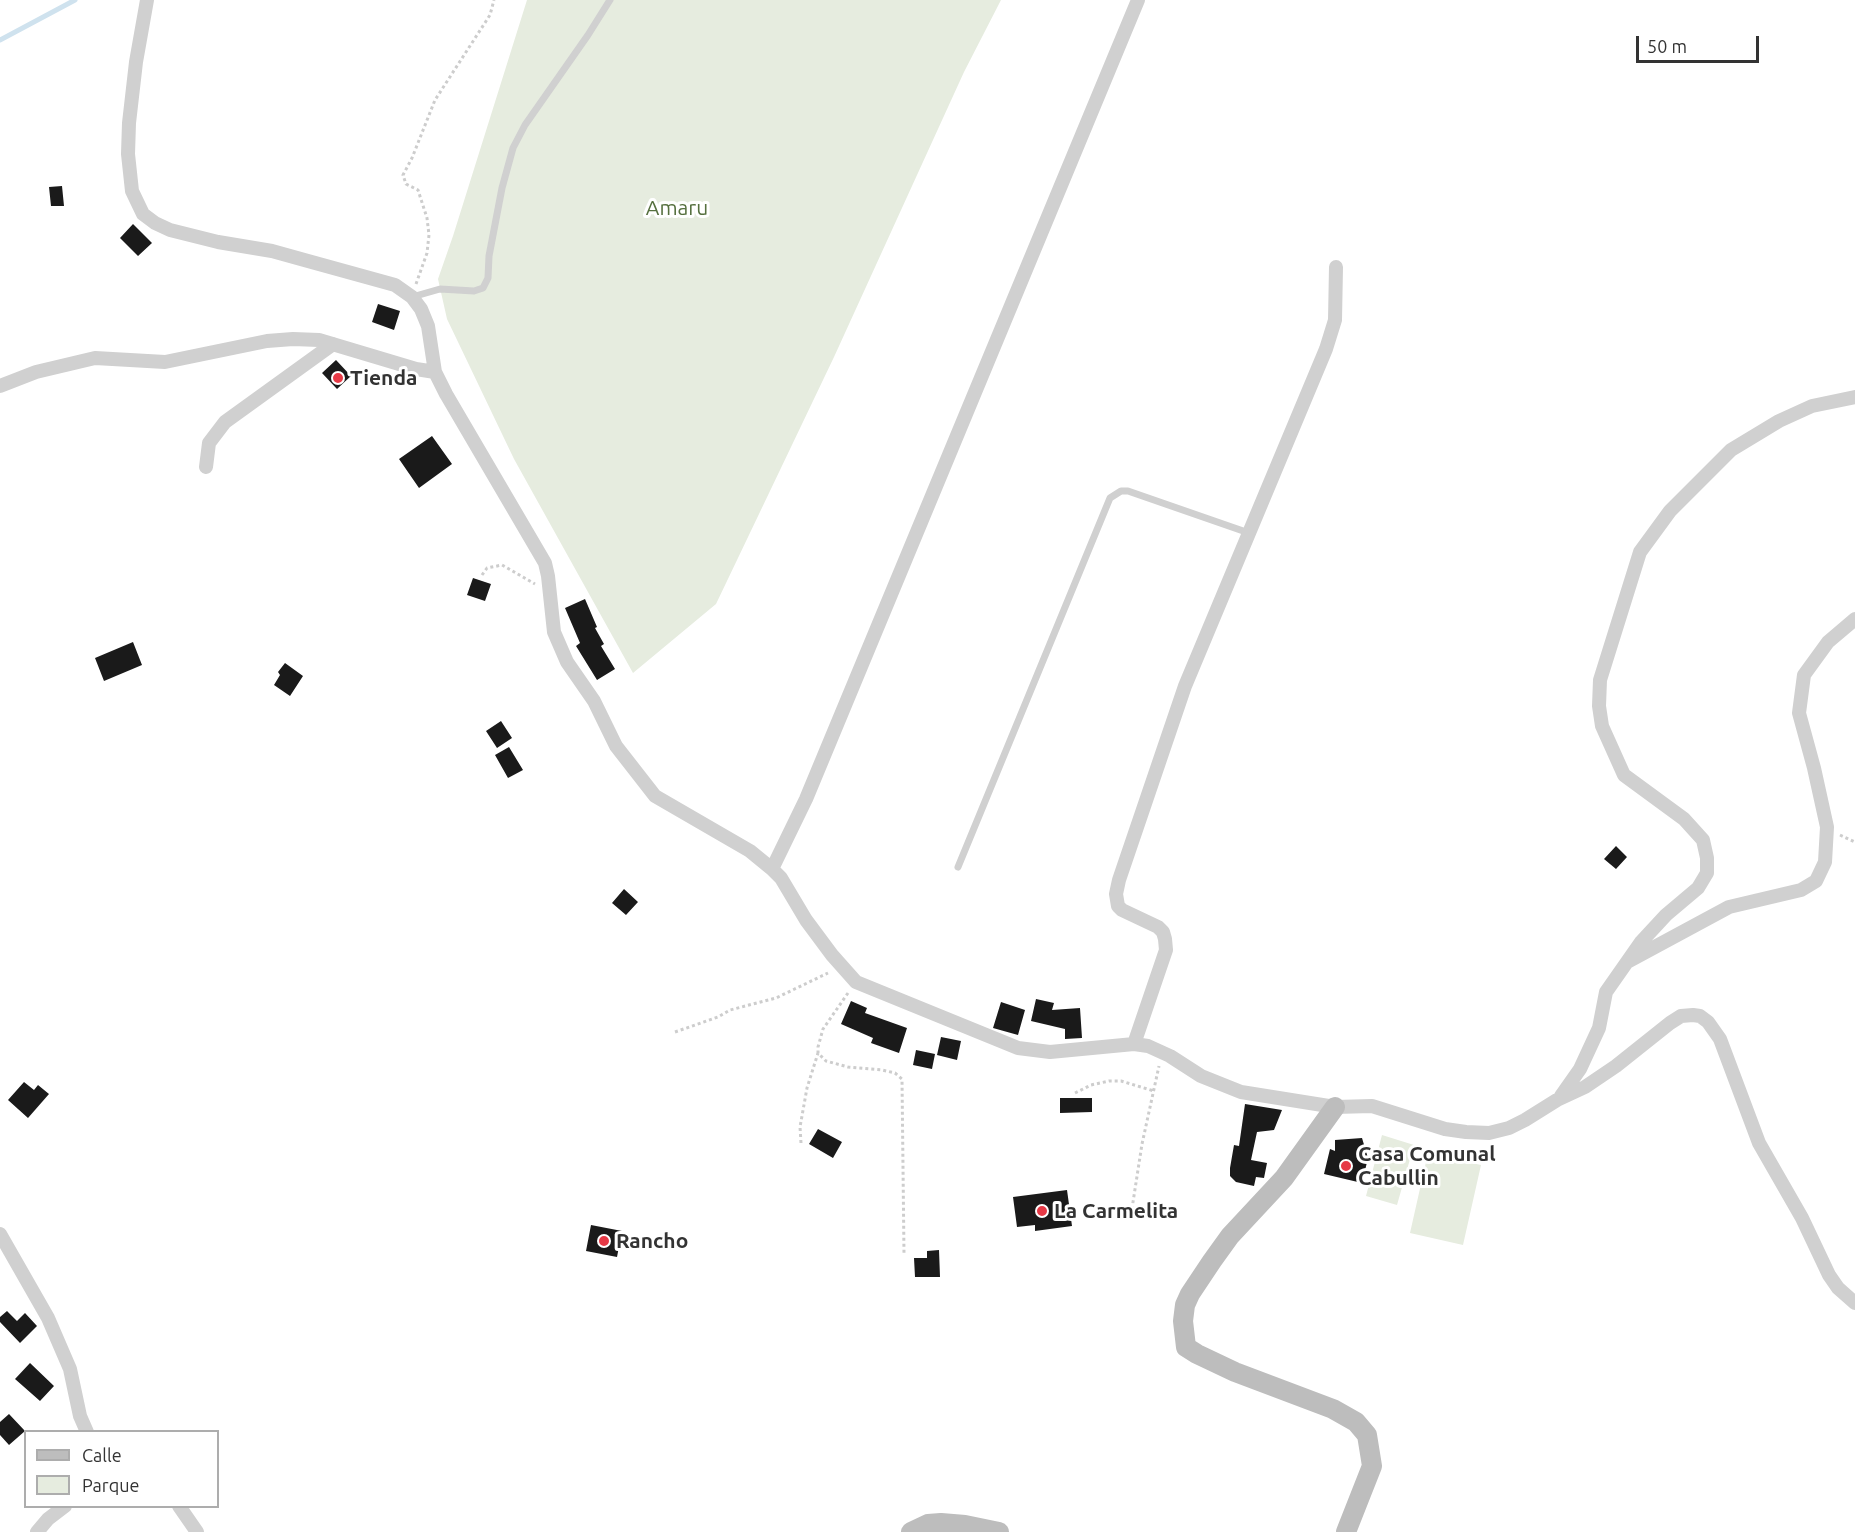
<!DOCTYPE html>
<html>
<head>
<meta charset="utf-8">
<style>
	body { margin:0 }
	#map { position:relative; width:1855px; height:1532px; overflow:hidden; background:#fff; font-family:Ubuntu,sans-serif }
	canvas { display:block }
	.legend { position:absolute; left:24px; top:1430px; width:195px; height:78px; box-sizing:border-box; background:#fff; border:2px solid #adadad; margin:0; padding:8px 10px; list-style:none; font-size:18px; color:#333 }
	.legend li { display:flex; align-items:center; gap:12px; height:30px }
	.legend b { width:30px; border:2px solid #adadad }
	.scale { position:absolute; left:1636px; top:36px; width:123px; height:27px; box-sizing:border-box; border:3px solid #333; border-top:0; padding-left:8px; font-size:18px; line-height:21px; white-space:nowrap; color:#333; -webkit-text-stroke:4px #fff; paint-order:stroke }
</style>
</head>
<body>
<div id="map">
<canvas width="1855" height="1532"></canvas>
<ul class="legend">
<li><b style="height:8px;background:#bdbdbd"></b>Calle</li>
<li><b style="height:16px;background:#e6ecdf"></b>Parque</li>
</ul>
<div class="scale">50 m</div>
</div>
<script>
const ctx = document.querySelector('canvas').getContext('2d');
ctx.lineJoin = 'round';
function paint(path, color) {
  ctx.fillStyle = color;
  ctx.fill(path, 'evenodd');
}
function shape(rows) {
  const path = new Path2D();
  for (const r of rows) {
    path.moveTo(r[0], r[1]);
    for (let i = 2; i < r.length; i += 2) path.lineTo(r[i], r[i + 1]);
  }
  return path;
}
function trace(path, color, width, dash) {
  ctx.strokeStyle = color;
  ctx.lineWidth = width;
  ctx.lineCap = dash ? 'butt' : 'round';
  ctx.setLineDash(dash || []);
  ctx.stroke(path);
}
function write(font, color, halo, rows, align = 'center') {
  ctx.font = font + ' Ubuntu,sans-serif';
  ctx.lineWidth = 6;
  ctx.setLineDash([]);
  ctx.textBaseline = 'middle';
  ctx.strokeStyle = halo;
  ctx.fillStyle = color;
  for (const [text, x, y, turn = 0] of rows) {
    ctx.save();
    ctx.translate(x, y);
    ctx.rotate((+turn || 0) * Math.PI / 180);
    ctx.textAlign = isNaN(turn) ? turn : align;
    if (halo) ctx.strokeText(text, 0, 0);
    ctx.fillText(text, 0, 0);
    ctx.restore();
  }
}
paint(shape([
	[527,0,1001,0,964,72,834,357,716,604,633,673,514,459,447,319,438,279,453,236],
	[1382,1135,1414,1145,1397,1205,1366,1196],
	[1428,1153,1481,1165,1463,1245,1410,1233]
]), '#e6ecdf');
trace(shape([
	[0,40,75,0]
]), '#cfe2ee', 5);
paint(shape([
	[62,186,64,206,51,206,49,187],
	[133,224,152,243,138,256,120,238],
	[378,304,400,311,394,330,372,322],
	[336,360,351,376,337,389,322,373],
	[432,436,452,464,419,488,399,459],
	[473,578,491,584,485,601,467,595],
	[585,599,597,627,595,628,604,644,601,646,615,669,597,680,576,646,580,643,565,608],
	[133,642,142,665,104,681,95,658],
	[285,663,303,676,290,696,274,685,280,675,278,672],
	[501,721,512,738,497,748,486,731],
	[509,747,523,770,508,778,495,755],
	[1616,846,1627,857,1616,869,1604,859],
	[624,889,638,902,626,915,612,903],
	[1036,999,1054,1003,1052,1010,1080,1008,1082,1038,1065,1039,1065,1029,1031,1021],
	[851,1001,867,1008,865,1013,907,1028,899,1053,871,1043,873,1038,841,1024],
	[1001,1002,1025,1010,1018,1035,993,1028],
	[941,1037,961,1041,957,1060,937,1055],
	[916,1050,935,1054,932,1069,913,1065],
	[24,1082,34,1090,38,1085,49,1094,28,1118,8,1100],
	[1060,1098,1092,1098,1092,1112,1060,1113],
	[1245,1104,1282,1110,1274,1130,1257,1132,1251,1160,1267,1163,1264,1178,1256,1177,1254,1186,1236,1182,1230,1176,1230,1168,1234,1145,1239,1146],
	[818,1129,842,1142,833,1158,809,1144],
	[1362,1138,1368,1158,1362,1183,1324,1174,1330,1149,1335,1151,1335,1140],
	[1067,1190,1072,1226,1035,1231,1035,1225,1017,1227,1013,1197],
	[591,1225,622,1231,617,1257,586,1251],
	[939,1250,940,1277,915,1277,914,1258,927,1258,927,1251],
	[7,1311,17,1321,25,1313,37,1326,20,1343,0,1322,0,1317],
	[30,1363,54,1386,40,1401,15,1379],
	[9,1414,25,1431,9,1445,0,1435,0,1422]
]), '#1a1a1a');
trace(shape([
	[416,284,427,253,429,235,427,218,418,190,406,184,403,175,412,158,435,100,490,15,494,0],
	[482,575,487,568,502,565,535,584],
	[1840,835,1855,842],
	[848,993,823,1029,818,1047,818,1053,826,1061,848,1067,882,1070,895,1073,902,1079,904,1254],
	[675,1032,718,1017,730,1010,776,998,828,973],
	[1075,1093,1091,1085,1109,1081,1121,1081,1154,1091],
	[801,1143,800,1127,807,1088,818,1053],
	[1131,1215,1142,1144,1159,1066]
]), '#cdcdcd', 3, [3, 3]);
trace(shape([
	[412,297,440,289,474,291,483,288,488,278,489,256,502,188,513,148,525,125,588,35,610,0],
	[958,867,1110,498,1121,491,1128,491,1249,533]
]), '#d0d0d0', 7);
trace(shape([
	[147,0,136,62,129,123,128,154,132,191,143,214,155,223,170,230,218,242,272,251,308,261,395,285,412,297,421,309,428,326,435,372,446,394,545,563,548,576,554,632,567,662,594,701,616,746,655,796,750,851,772,869,781,878,806,920,832,955,856,982,1018,1048,1050,1052,1134,1044,1148,1046,1170,1056,1201,1076,1241,1092,1335,1107,1372,1106,1445,1129,1466,1132,1489,1133,1509,1128,1525,1120,1557,1100,1585,1087,1616,1066,1670,1023,1681,1016,1693,1015,1700,1016,1708,1022,1720,1039,1759,1143,1802,1218,1829,1275,1838,1288,1855,1303],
	[0,386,36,372,95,358,165,362,267,341,293,339,319,340,416,369,435,372],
	[206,467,209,443,225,422,333,344],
	[772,869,806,799,1138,0],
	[1627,962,1641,942,1666,915,1698,888,1707,873,1707,858,1703,840,1684,819,1624,775,1602,726,1599,706,1600,680,1640,552,1670,511,1731,450,1779,421,1812,406,1855,397],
	[1134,1044,1166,950,1165,939,1163,932,1158,927,1122,910,1118,906,1116,894,1119,880,1185,686,1326,349,1335,320,1336,267],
	[1561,1096,1580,1069,1599,1028,1606,992,1627,962,1729,907,1801,890,1816,881,1825,862,1827,827,1814,768,1799,713,1804,675,1828,642,1855,619],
	[0,1234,48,1318,70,1369,80,1416,87,1432],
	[179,1506,197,1532],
	[37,1532,48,1519,65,1506]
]), '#d0d0d0', 14);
trace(shape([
	[1335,1107,1284,1178,1230,1236,1212,1261,1190,1294,1185,1305,1183,1321,1186,1347,1197,1354,1235,1372,1333,1409,1356,1422,1367,1435,1372,1466,1346,1532],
	[911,1532,928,1524,941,1523,965,1525,999,1532]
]), '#bdbdbd', 20);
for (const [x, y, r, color] of [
	[338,378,6,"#e63946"],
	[1346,1166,6,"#e63946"],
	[1042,1211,6,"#e63946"],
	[604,1241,6,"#e63946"]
]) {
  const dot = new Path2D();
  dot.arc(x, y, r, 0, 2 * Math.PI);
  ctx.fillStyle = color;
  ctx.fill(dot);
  trace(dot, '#fff', 2);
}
write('21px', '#56703f', '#fff', [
	["Amaru",677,208]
]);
write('bold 21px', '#333', '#fff', [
	["Tienda",350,378],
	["Casa Comunal",1358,1154],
	["Cabullin",1358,1178],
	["La Carmelita",1054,1211],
	["Rancho",616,1241]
], 'left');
</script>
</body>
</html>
